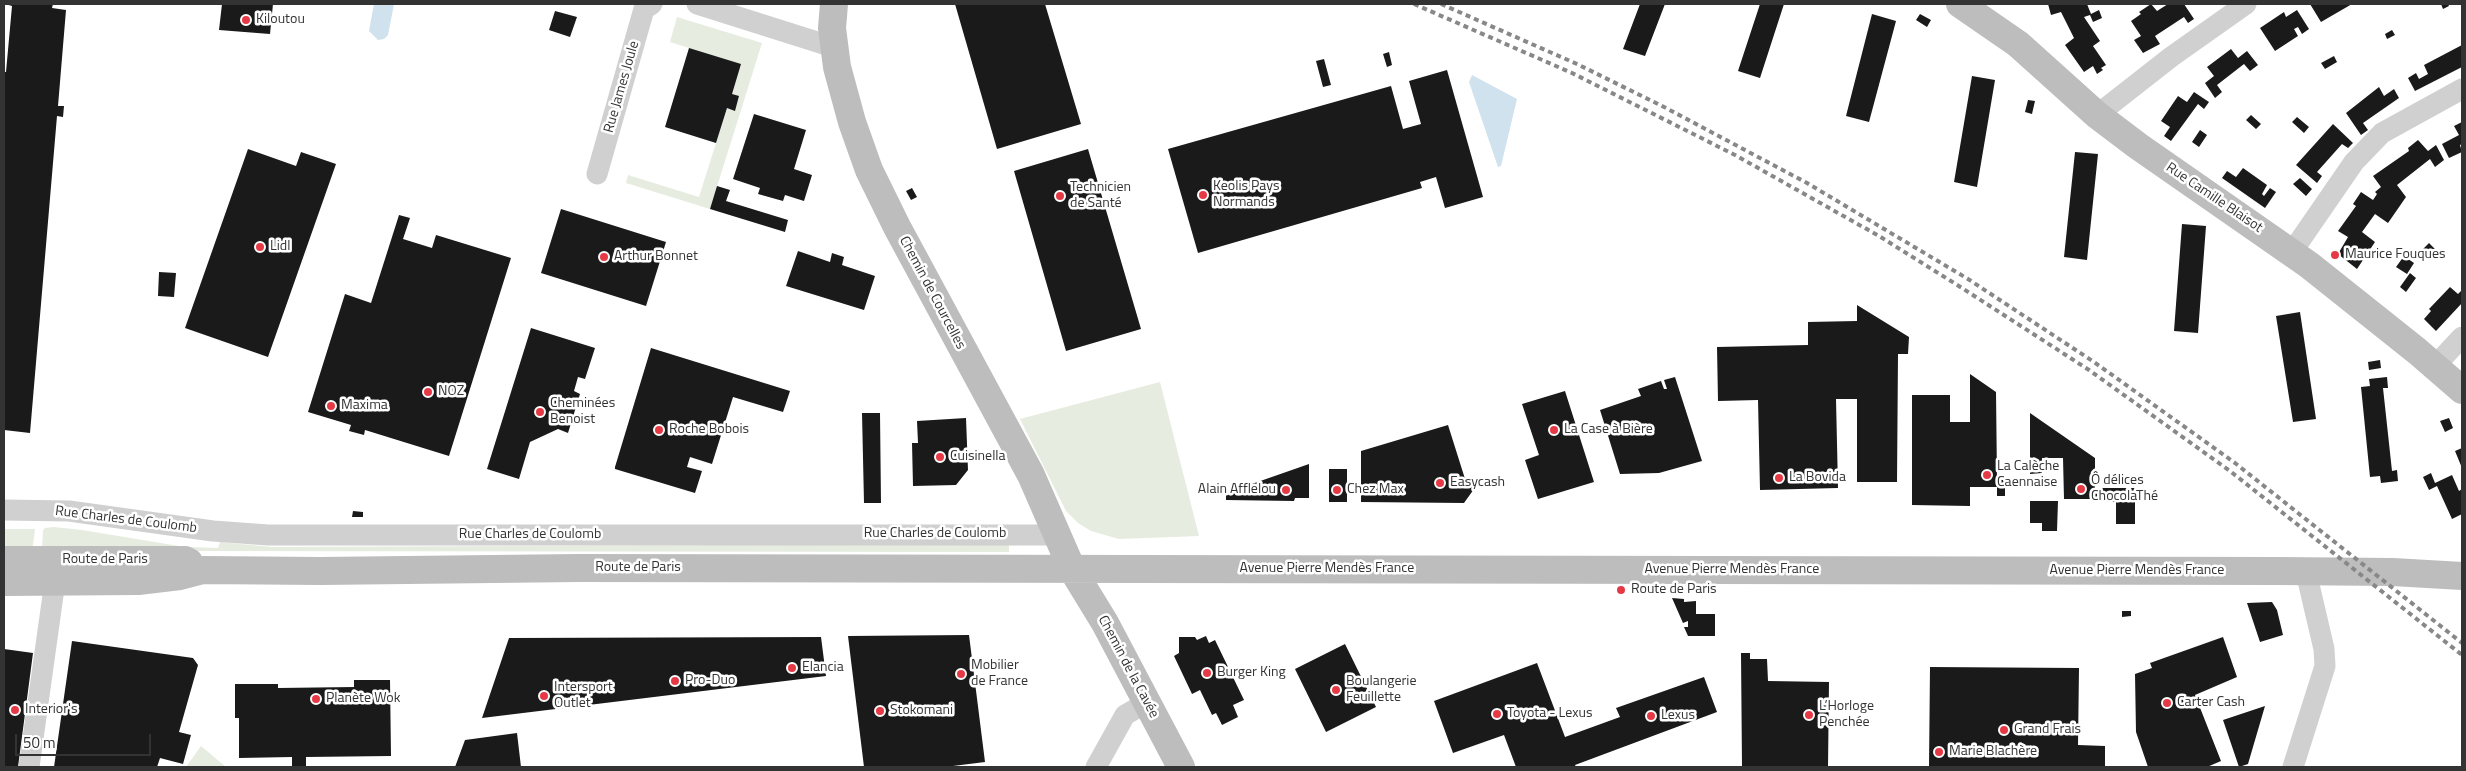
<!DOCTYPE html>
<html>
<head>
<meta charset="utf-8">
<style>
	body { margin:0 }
	#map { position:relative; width:2466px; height:771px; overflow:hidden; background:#fff; font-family:"Titillium Web",sans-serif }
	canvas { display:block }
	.frame { position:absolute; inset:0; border:5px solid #333; pointer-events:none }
	.scale { position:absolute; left:15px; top:734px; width:136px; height:22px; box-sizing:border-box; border:2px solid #333; border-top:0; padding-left:6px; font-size:15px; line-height:18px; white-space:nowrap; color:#333; -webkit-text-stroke:4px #fff; paint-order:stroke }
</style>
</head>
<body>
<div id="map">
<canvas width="2466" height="771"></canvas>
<div class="frame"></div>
<div class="scale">50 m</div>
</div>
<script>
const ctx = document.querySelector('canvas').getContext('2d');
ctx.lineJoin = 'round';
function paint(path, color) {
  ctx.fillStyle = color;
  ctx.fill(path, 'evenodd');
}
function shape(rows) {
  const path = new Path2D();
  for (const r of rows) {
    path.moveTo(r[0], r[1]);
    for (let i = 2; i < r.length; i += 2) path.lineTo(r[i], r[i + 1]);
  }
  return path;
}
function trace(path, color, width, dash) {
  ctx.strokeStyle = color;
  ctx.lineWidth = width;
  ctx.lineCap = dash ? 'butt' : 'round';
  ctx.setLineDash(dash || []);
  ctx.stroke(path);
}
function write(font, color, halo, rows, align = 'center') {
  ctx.font = font + ' "Titillium Web",sans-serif';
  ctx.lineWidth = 5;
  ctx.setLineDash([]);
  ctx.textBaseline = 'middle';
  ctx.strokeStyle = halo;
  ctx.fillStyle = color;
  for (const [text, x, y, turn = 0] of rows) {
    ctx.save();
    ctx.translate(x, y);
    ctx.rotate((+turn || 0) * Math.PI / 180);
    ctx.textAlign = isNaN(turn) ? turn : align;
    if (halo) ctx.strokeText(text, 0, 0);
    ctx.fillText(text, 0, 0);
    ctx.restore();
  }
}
paint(shape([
	[677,17,762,43,710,209,626,183,628,175,699,197,727,108,735,110,739,97,732,94,689,48,670,42],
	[1160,382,1199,536,1119,539,1091,531,1078,523,1066,511,1020,419],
	[54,527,82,530,185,547,42,552,43,530,45,528],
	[4,529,35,529,32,553,4,553],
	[220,542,272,547,1009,544,1009,552,190,551,190,547,218,548],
	[201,746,226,767,186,767]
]), '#e6ecdf');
paint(shape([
	[374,4,394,4,388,35,384,39,378,40,369,31],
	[1472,75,1517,99,1501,166,1498,167,1469,82]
]), '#cfe2ee');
paint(shape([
	[5,4,53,4,52,8,66,10,58,106,64,106,63,117,57,116,30,433,4,430,4,72,6,72,12,6],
	[222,4,273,4,270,34,219,30],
	[955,4,1045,4,1081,124,997,149],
	[1640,4,1665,4,1645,56,1623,49],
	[1760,4,1784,4,1760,78,1738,71],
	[2048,4,2087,4,2091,14,2099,10,2102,18,2093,22,2090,15,2084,17,2100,41,2093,46,2106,65,2101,68,2103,70,2097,74,2093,66,2084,72,2065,45,2074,38,2061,12,2051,15],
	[2151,4,2157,11,2168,4,2184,4,2194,19,2188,23,2184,17,2155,36,2160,44,2143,53,2134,40,2141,36,2131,21,2141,14,2139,12],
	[2310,4,2352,4,2321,22],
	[2441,4,2448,4,2449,6,2443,9],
	[2297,10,2309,29,2302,34,2298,27,2294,29,2298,36,2275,51,2260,28,2284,12,2286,17],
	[555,11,577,17,570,37,549,30],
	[1872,14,1896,21,1869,122,1846,116],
	[1920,14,1931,20,1927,27,1916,20],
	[2392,30,2395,35,2387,39,2385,34],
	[2462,45,2462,67,2415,91,2408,78,2416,73,2419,79,2428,74,2424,65],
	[689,48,741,64,732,94,739,96,735,111,727,108,716,143,665,127],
	[2231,49,2238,58,2247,51,2258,65,2250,71,2244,64,2217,85,2222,92,2215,98,2205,83,2214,76,2207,67],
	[1389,52,1392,65,1387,67,1383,54],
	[2334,56,2337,62,2325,69,2321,63],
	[1324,59,1331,85,1323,87,1316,61],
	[1447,70,1483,197,1445,208,1436,177,1420,182,1422,188,1198,253,1168,149,1391,86,1403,129,1421,124,1409,81],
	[1972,76,1995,80,1977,187,1954,182],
	[2379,87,2384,96,2394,89,2399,98,2363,123,2368,130,2361,135,2346,113],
	[2194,92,2209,102,2204,109,2198,104,2171,141,2164,136,2170,127,2161,121,2178,96,2187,102],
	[2028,100,2035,101,2032,114,2025,112],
	[754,114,806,130,794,169,812,175,804,201,785,195,783,201,758,194,760,188,733,179],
	[2251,115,2261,124,2256,129,2246,120],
	[2297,117,2309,127,2304,133,2292,122],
	[2462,122,2462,144,2460,145,2462,152,2449,158,2442,144,2459,135,2454,126],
	[2333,124,2353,143,2348,148,2342,144,2317,172,2322,176,2317,183,2296,165],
	[2200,130,2207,135,2199,147,2192,142],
	[2418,140,2428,151,2436,145,2444,160,2435,167,2430,159,2397,185,2406,197,2388,223,2375,214,2362,232,2375,242,2357,269,2338,254,2348,237,2338,231,2356,206,2353,204,2361,192,2373,200,2377,194,2375,192,2381,187,2373,176,2409,151,2408,148],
	[248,149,296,166,301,152,336,164,268,357,185,328],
	[1088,149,1141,329,1066,351,1014,171],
	[2075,152,2098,154,2087,260,2064,257],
	[2243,168,2267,185,2262,194,2264,196,2270,188,2276,192,2265,208,2222,178,2227,171,2236,177],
	[2300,178,2312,189,2306,196,2293,184],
	[717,186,730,190,726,201,788,220,785,232,710,209],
	[912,188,917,197,911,200,906,191],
	[561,209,666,242,646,306,541,273],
	[399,215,410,218,403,239,432,248,436,235,511,258,449,456,365,430,364,435,349,431,351,425,308,412,345,294,371,303],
	[2182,224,2206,226,2198,333,2174,331],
	[2429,243,2435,249,2428,256,2422,250],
	[798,251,830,262,832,253,844,257,842,265,875,276,864,310,786,286],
	[2404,256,2414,263,2407,274,2396,267],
	[159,272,176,273,174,297,158,296],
	[2410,273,2416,278,2406,292,2400,287],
	[2450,287,2458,294,2462,290,2462,303,2436,331,2424,319,2431,311,2429,309],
	[1857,305,1909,337,1908,354,1898,354,1897,482,1857,482,1857,399,1836,399,1838,488,1760,490,1758,400,1718,401,1717,347,1808,345,1808,322,1857,321],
	[2300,312,2316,419,2293,422,2276,316],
	[531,328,595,348,585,379,578,377,574,391,580,394,568,433,558,429,530,442,519,479,487,469],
	[651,348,790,391,783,412,733,397,712,464,690,457,687,467,702,471,695,493,615,469,615,467],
	[2380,360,2381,368,2369,370,2368,362],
	[1970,374,1996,392,1997,480,2005,480,2005,496,1997,496,1997,487,1970,487,1970,506,1912,505,1912,395,1950,395,1950,422,1970,422],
	[1675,377,1702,461,1659,473,1620,474,1600,410,1641,396,1638,389,1661,381,1664,389,1667,389,1664,380],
	[2387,377,2388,388,2383,388,2392,471,2397,470,2398,481,2381,483,2380,476,2370,477,2361,387,2370,386,2369,379],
	[1565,391,1594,482,1538,499,1525,460,1539,455,1522,404],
	[862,413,880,413,881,503,864,503],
	[2030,413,2095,458,2095,488,2135,488,2135,524,2116,524,2116,502,2096,502,2096,499,2064,499,2063,458,2042,458,2042,473,2030,474],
	[966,418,968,470,956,485,913,486,912,443,918,443,917,421],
	[2449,418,2453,428,2445,432,2440,421],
	[1448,425,1466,482,1474,489,1464,503,1361,502,1361,451],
	[2462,448,2462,468,2455,451],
	[1309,464,1309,498,1295,498,1294,501,1226,500,1226,493],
	[1329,469,1347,469,1347,502,1329,502],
	[2431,473,2435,483,2452,475,2459,491,2462,489,2462,514,2452,519,2437,486,2429,490,2423,477],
	[2030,501,2058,501,2057,531,2042,531,2042,523,2030,523],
	[353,511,363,512,363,517,352,517],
	[1617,588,1624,588,1625,592,1617,592],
	[1672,598,1684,599,1684,602,1696,601,1696,614,1715,614,1715,636,1688,636,1684,627,1688,627,1688,621,1683,623],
	[2272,602,2277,610,2283,635,2260,642,2247,603],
	[2122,611,2131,611,2131,616,2122,617],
	[969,635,985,762,945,767,864,767,848,636],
	[1206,636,1209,643,1215,640,1244,700,1233,705,1238,717,1222,725,1216,713,1212,715,1200,690,1192,694,1174,656,1179,653,1179,637,1195,637,1197,640],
	[821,637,826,676,482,718,509,638],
	[2223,637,2237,677,2195,695,2221,761,2207,767,2148,767,2136,732,2135,674,2152,668,2150,663],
	[72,641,193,658,198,665,179,732,191,735,183,764,160,758,157,767,54,767],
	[1345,644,1376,707,1326,732,1295,669],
	[4,649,33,653,18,767,4,767],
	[1741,653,1750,653,1750,659,1767,659,1768,681,1829,682,1828,767,1742,767],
	[1537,663,1565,737,1620,717,1616,708,1704,677,1717,712,1575,765,1576,767,1516,767,1504,735,1453,753,1434,701],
	[1930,667,2079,668,2078,745,2105,746,2105,767,1929,767],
	[354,680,390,680,391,756,306,757,306,767,292,767,292,757,239,758,239,718,235,718,235,684,278,684,278,688,354,687],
	[2265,706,2248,764,2239,767,2223,720],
	[517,733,521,767,455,767,465,740]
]), '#1a1a1a');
trace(shape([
	[697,4,833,47],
	[2097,115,2171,57,2246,4],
	[597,174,644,9,652,4],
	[2292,252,2354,162,2382,133,2462,89],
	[2435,366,2462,337],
	[4,510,69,511,213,531,268,535,1057,535],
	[29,767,55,581,64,570],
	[1096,767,1125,715,1146,703],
	[2293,767,2325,666,2324,649,2306,572]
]), '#d0d0d0', 21);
trace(shape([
	[834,4,832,28,837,67,852,122,869,170,897,227,1031,475,1072,569,1105,623,1181,767],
	[1960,4,2018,44,2097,115,2138,146,2309,265,2417,351,2462,390],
	[4,560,185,560,189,562],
	[4,582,138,581,180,576,203,570,320,571,579,568,2277,571,2393,572,2462,576]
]), '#bdbdbd', 28);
trace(shape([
	[1414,4,1572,73,1735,155,1879,236,1962,288,2089,370,2230,471,2462,655],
	[1441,4,1577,64,1666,108,1807,183,1968,279,2094,362,2235,463,2462,643]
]), '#888', 4, [5, 4]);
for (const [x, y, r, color] of [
	[246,20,5,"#e63946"],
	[1203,195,5,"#e63946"],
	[1060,196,5,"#e63946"],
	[260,247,5,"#e63946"],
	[2335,255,5,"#e63946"],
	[604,257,5,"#e63946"],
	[428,392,5,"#e63946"],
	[331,406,5,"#e63946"],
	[540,412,5,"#e63946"],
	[659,430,5,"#e63946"],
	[1554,430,5,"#e63946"],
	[940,457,5,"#e63946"],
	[1987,475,5,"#e63946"],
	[1779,478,5,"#e63946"],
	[1440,483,5,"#e63946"],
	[2081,489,5,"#e63946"],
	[1286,490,5,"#e63946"],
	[1337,490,5,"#e63946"],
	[1621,590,5,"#e63946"],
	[792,668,5,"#e63946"],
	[1207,673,5,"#e63946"],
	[961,674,5,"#e63946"],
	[675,681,5,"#e63946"],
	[1336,690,5,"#e63946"],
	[544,696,5,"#e63946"],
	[316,699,5,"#e63946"],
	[2167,703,5,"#e63946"],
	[15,710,5,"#e63946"],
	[880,711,5,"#e63946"],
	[1497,714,5,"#e63946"],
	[1809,715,5,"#e63946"],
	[1651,716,5,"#e63946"],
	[2004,730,5,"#e63946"],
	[1939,752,5,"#e63946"]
]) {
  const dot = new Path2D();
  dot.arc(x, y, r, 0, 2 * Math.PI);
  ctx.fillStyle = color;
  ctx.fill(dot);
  trace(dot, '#fff', 2);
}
write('14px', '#333', '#fff', [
	["Kiloutou",256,20],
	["Keolis Pays",1213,187],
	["Normands",1213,203],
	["Technicien",1070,188],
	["de Santé",1070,204],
	["Lidl",270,247],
	["Maurice Fouques",2345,255],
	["Arthur Bonnet",614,257],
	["NOZ",438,392],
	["Cheminées",550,404],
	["Benoist",550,420],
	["Maxima",341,406],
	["Roche Bobois",669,430],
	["La Case à Bière",1564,430],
	["Cuisinella",950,457],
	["La Calèche",1997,467],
	["Caennaise",1997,483],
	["La Bovida",1789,478],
	["Ô délices",2091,481],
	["ChocolaThé",2091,497],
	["Easycash",1450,483],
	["Alain Afflelou",1276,490,"right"],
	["Chez Max",1347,490],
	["Route de Paris",1631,590],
	["Mobilier",971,666],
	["de France",971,682],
	["Elancia",802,668],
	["Burger King",1217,673],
	["Pro-Duo",685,681],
	["Boulangerie",1346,682],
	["Feuillette",1346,698],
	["Intersport",554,688],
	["Outlet",554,704],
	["Planète Wok",326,699],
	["Carter Cash",2177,703],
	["L’Horloge",1819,707],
	["Penchée",1819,723],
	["Interior's",25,710],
	["Stokomani",890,711],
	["Toyota - Lexus",1507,714],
	["Lexus",1661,716],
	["Grand Frais",2014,730],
	["Marie Blachère",1949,752]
], 'left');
write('14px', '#333', '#fff', [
	["Rue James Joule",622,87,-74],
	["Rue Camille Blaisot",2214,198,34],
	["Chemin de Courcelles",932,293,62],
	["Rue Charles de Coulomb",126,520,7],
	["Rue Charles de Coulomb",935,534],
	["Rue Charles de Coulomb",530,535],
	["Route de Paris",105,560],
	["Route de Paris",638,568],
	["Avenue Pierre Mendès France",1327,569],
	["Avenue Pierre Mendès France",1732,570],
	["Avenue Pierre Mendès France",2137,571],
	["Chemin de la Cavée",1128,667,62]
]);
</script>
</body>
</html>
